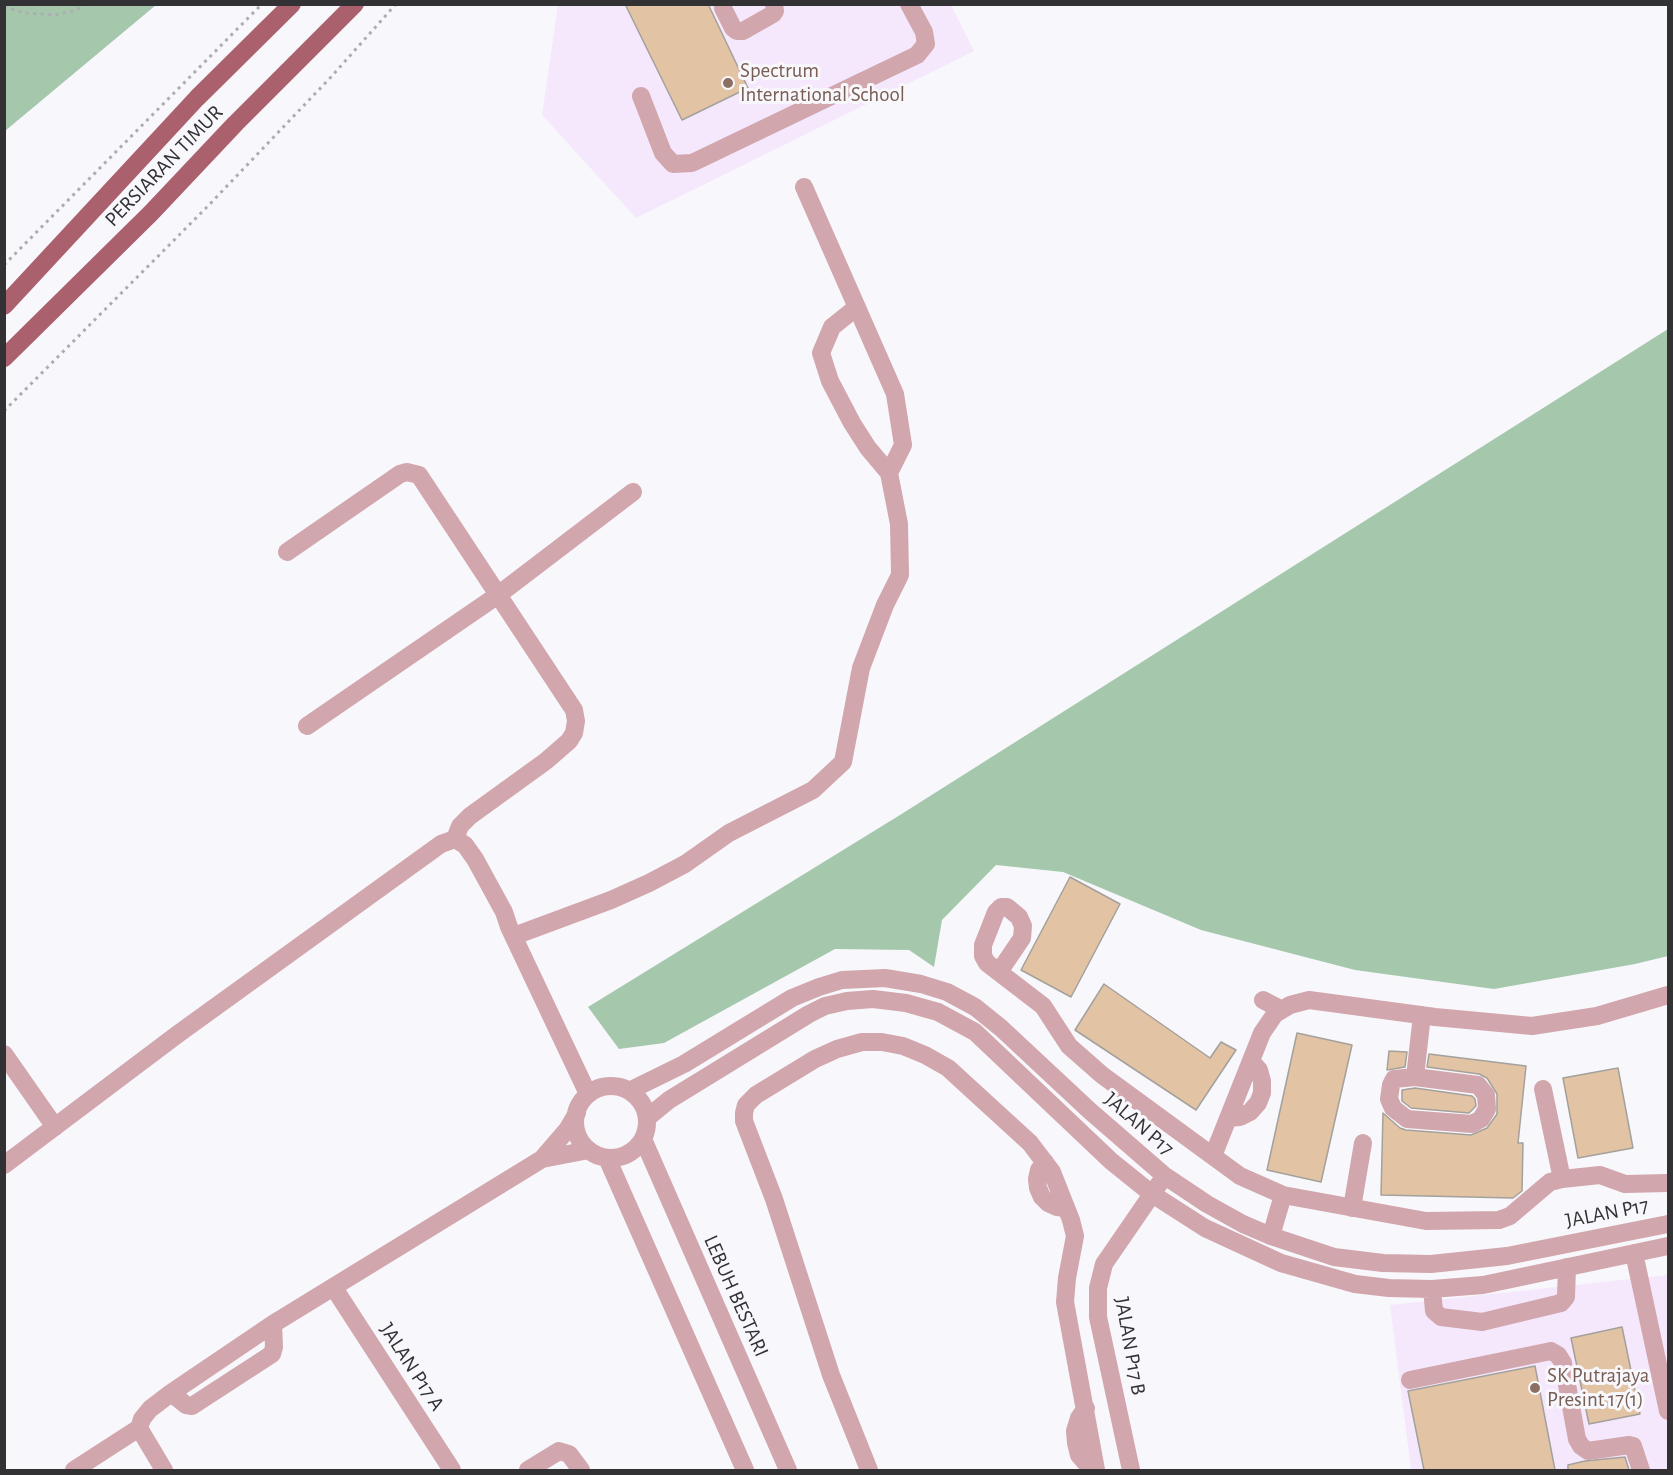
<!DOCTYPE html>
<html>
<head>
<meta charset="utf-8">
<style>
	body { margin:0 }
	#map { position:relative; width:1673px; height:1475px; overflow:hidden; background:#f8f7fc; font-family:"Alegreya Sans",sans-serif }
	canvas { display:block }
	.frame { position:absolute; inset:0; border:6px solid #323234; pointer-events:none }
</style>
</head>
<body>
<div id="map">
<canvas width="1673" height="1475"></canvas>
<div class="frame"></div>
</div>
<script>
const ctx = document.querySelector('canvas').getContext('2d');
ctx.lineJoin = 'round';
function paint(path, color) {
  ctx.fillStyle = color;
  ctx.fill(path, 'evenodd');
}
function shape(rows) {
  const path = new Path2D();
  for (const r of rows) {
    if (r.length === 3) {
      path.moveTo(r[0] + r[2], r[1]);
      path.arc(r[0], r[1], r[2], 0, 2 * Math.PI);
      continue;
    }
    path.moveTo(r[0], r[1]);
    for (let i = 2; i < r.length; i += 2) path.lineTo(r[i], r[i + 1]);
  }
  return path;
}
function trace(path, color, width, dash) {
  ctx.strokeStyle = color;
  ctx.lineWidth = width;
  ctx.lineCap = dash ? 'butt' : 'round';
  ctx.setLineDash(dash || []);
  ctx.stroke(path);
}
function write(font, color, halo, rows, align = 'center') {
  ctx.font = font + ' "Alegreya Sans",sans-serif';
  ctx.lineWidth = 6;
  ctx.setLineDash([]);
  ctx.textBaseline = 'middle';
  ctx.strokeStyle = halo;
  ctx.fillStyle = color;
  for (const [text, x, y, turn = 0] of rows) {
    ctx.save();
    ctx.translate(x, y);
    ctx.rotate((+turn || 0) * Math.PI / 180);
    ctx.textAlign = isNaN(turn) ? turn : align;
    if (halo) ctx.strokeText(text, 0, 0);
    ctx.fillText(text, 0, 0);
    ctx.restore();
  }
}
paint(shape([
	[558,5,951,5,974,51,636,218,542,115],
	[1668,1275,1668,1470,1411,1470,1390,1305]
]), '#f5e8fc');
paint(shape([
	[5,4,156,4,156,5,5,131],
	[1668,329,1668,956,1635,964,1494,989,1355,970,1201,930,1063,872,996,865,942,920,934,967,909,950,835,949,664,1043,619,1049,588,1007,900,815]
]), '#a5c8ac');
const building = shape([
	[625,4,708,4,748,88,682,120,625,4],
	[1070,877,1120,904,1071,997,1021,970,1070,877],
	[1104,984,1210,1058,1221,1042,1236,1050,1196,1110,1075,1030,1104,984],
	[1297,1033,1352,1045,1321,1182,1267,1170,1297,1033],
	[1389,1051,1407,1052,1405,1067,1387,1070,1389,1051],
	[1429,1054,1526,1066,1518,1143,1523,1143,1522,1191,1513,1198,1381,1195,1383,1113,1400,1128,1406,1130,1471,1135,1487,1128,1497,1114,1497,1094,1487,1078,1479,1074,1427,1067,1429,1054],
	[1618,1068,1633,1148,1578,1158,1563,1078,1618,1068],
	[1415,1088,1472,1096,1475,1099,1476,1106,1469,1113,1411,1108,1402,1101,1402,1090,1415,1088],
	[1622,1327,1640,1414,1589,1424,1571,1338,1622,1327],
	[1535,1366,1555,1470,1424,1470,1408,1391,1535,1366],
	[1625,1457,1629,1470,1568,1470,1568,1465,1585,1461,1625,1457]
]);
paint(building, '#e2c4a4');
trace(building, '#a4a09c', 1.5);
trace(shape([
	[4,7,25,13,55,15,74,11,87,4],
	[4,265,262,4],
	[4,411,207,207,331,77,396,4]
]), '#adadb1', 3, [3, 4.5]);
trace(shape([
	[723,8,733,28,737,31,743,31,773,14,775,11,774,4],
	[641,96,663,153,673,164,692,163,917,55,926,44,924,32,909,4],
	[857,307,832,327,821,353,830,381,852,423,868,448,889,473],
	[287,552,400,474,407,472,419,475,574,710,576,721,574,733,569,741,546,761,470,816,460,826,455,839],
	[307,726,498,595,633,492],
	[514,936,611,900,649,883,685,864,729,833,813,790,843,762,861,668,885,605,900,575,899,524,889,473,903,445,895,394,804,187],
	[999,972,1022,938,1023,926,1019,917,1007,907,1001,907,996,912,983,945,983,956,987,963,1043,1006,1069,1046,1102,1075,1240,1176,1283,1195,1426,1221,1499,1220,1510,1216,1550,1182,1562,1179,1600,1175,1625,1184,1668,1183],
	[1263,1000,1282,1010],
	[4,1054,55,1127],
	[1415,1077,1478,1085,1486,1095,1487,1109,1481,1119,1472,1124,1407,1119,1393,1108,1389,1099,1391,1085,1394,1079,1415,1077],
	[1415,1077,1422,1015],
	[611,1122,36],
	[1543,1089,1562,1179],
	[629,1091,684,1064,792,998,819,987,842,980,885,978,921,984,947,992,975,1007,1001,1028,1090,1111,1165,1176,1207,1204,1243,1224,1271,1236,1334,1257,1383,1263,1431,1264,1507,1256,1668,1224],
	[647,1118,669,1100,809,1014,825,1006,847,1001,873,999,906,1003,938,1012,975,1032,1111,1161,1152,1194,1205,1228,1281,1263,1355,1284,1389,1288,1432,1289,1483,1285,1668,1246],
	[1228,1118,1240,1117,1250,1112,1258,1103,1262,1093,1262,1081,1259,1070,1251,1061],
	[643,1139,788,1470],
	[1213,1156,1262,1033,1275,1014,1290,1005,1309,1000,1435,1017,1532,1026,1597,1016,1668,995],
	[607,1158,745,1470],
	[542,1159,589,1150],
	[1045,1162,1039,1170,1037,1179,1038,1188,1042,1197,1048,1203,1057,1207,1066,1208],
	[4,1165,178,1034,441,844,455,839,465,845,475,859,504,912,509,927,588,1094],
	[1352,1208,1363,1143],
	[1271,1236,1283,1195],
	[1634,1253,1668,1411],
	[334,1288,452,1470],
	[1432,1289,1434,1311,1441,1317,1482,1322,1561,1303,1566,1297,1567,1267],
	[1410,1380,1551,1351,1558,1355,1563,1363,1577,1439,1581,1446,1588,1451,1629,1445,1633,1446,1641,1470],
	[171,1393,186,1405,192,1406,272,1354,274,1347,273,1324],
	[1086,1408,1079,1418,1075,1431,1076,1443,1079,1455,1092,1470],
	[74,1470,139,1428],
	[164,1470,139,1428,142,1419,150,1409,171,1393,273,1324,542,1159,567,1130,577,1113],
	[528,1470,559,1451,569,1454,581,1470],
	[869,1470,831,1375,774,1199,744,1121,744,1113,746,1105,756,1095,815,1059,837,1049,862,1042,882,1042,903,1046,925,1055,948,1068,1030,1143,1052,1172,1071,1220,1075,1236,1067,1278,1065,1302,1096,1470],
	[1131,1470,1098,1317,1098,1288,1104,1264,1159,1184]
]), '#d1a6ac', 18);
trace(shape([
	[4,306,197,98,292,4],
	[4,358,151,213,235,124,355,4]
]), '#aa606d', 18);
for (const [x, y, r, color] of [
	[728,83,6,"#8d6e63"],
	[1535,1388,6,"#8d6e63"]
]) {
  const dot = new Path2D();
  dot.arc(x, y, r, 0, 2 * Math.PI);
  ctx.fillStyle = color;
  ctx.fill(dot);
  trace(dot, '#f8f7fc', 2);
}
write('21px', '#785e54', '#f8f7fc', [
	["Spectrum",740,71],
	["International School",740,95],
	["SK Putrajaya",1547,1376],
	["Presint 17(1)",1547,1400]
], 'left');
write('21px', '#323234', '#f8f7fc', [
	["PERSIARAN TIMUR",164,166,-46],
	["JALAN P17",1139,1124,41],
	["JALAN P17",1607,1213,-11],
	["LEBUH BESTARI",736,1296,66],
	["JALAN P17 B",1130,1346,80],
	["JALAN P17 A",412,1367,57]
]);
</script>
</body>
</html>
